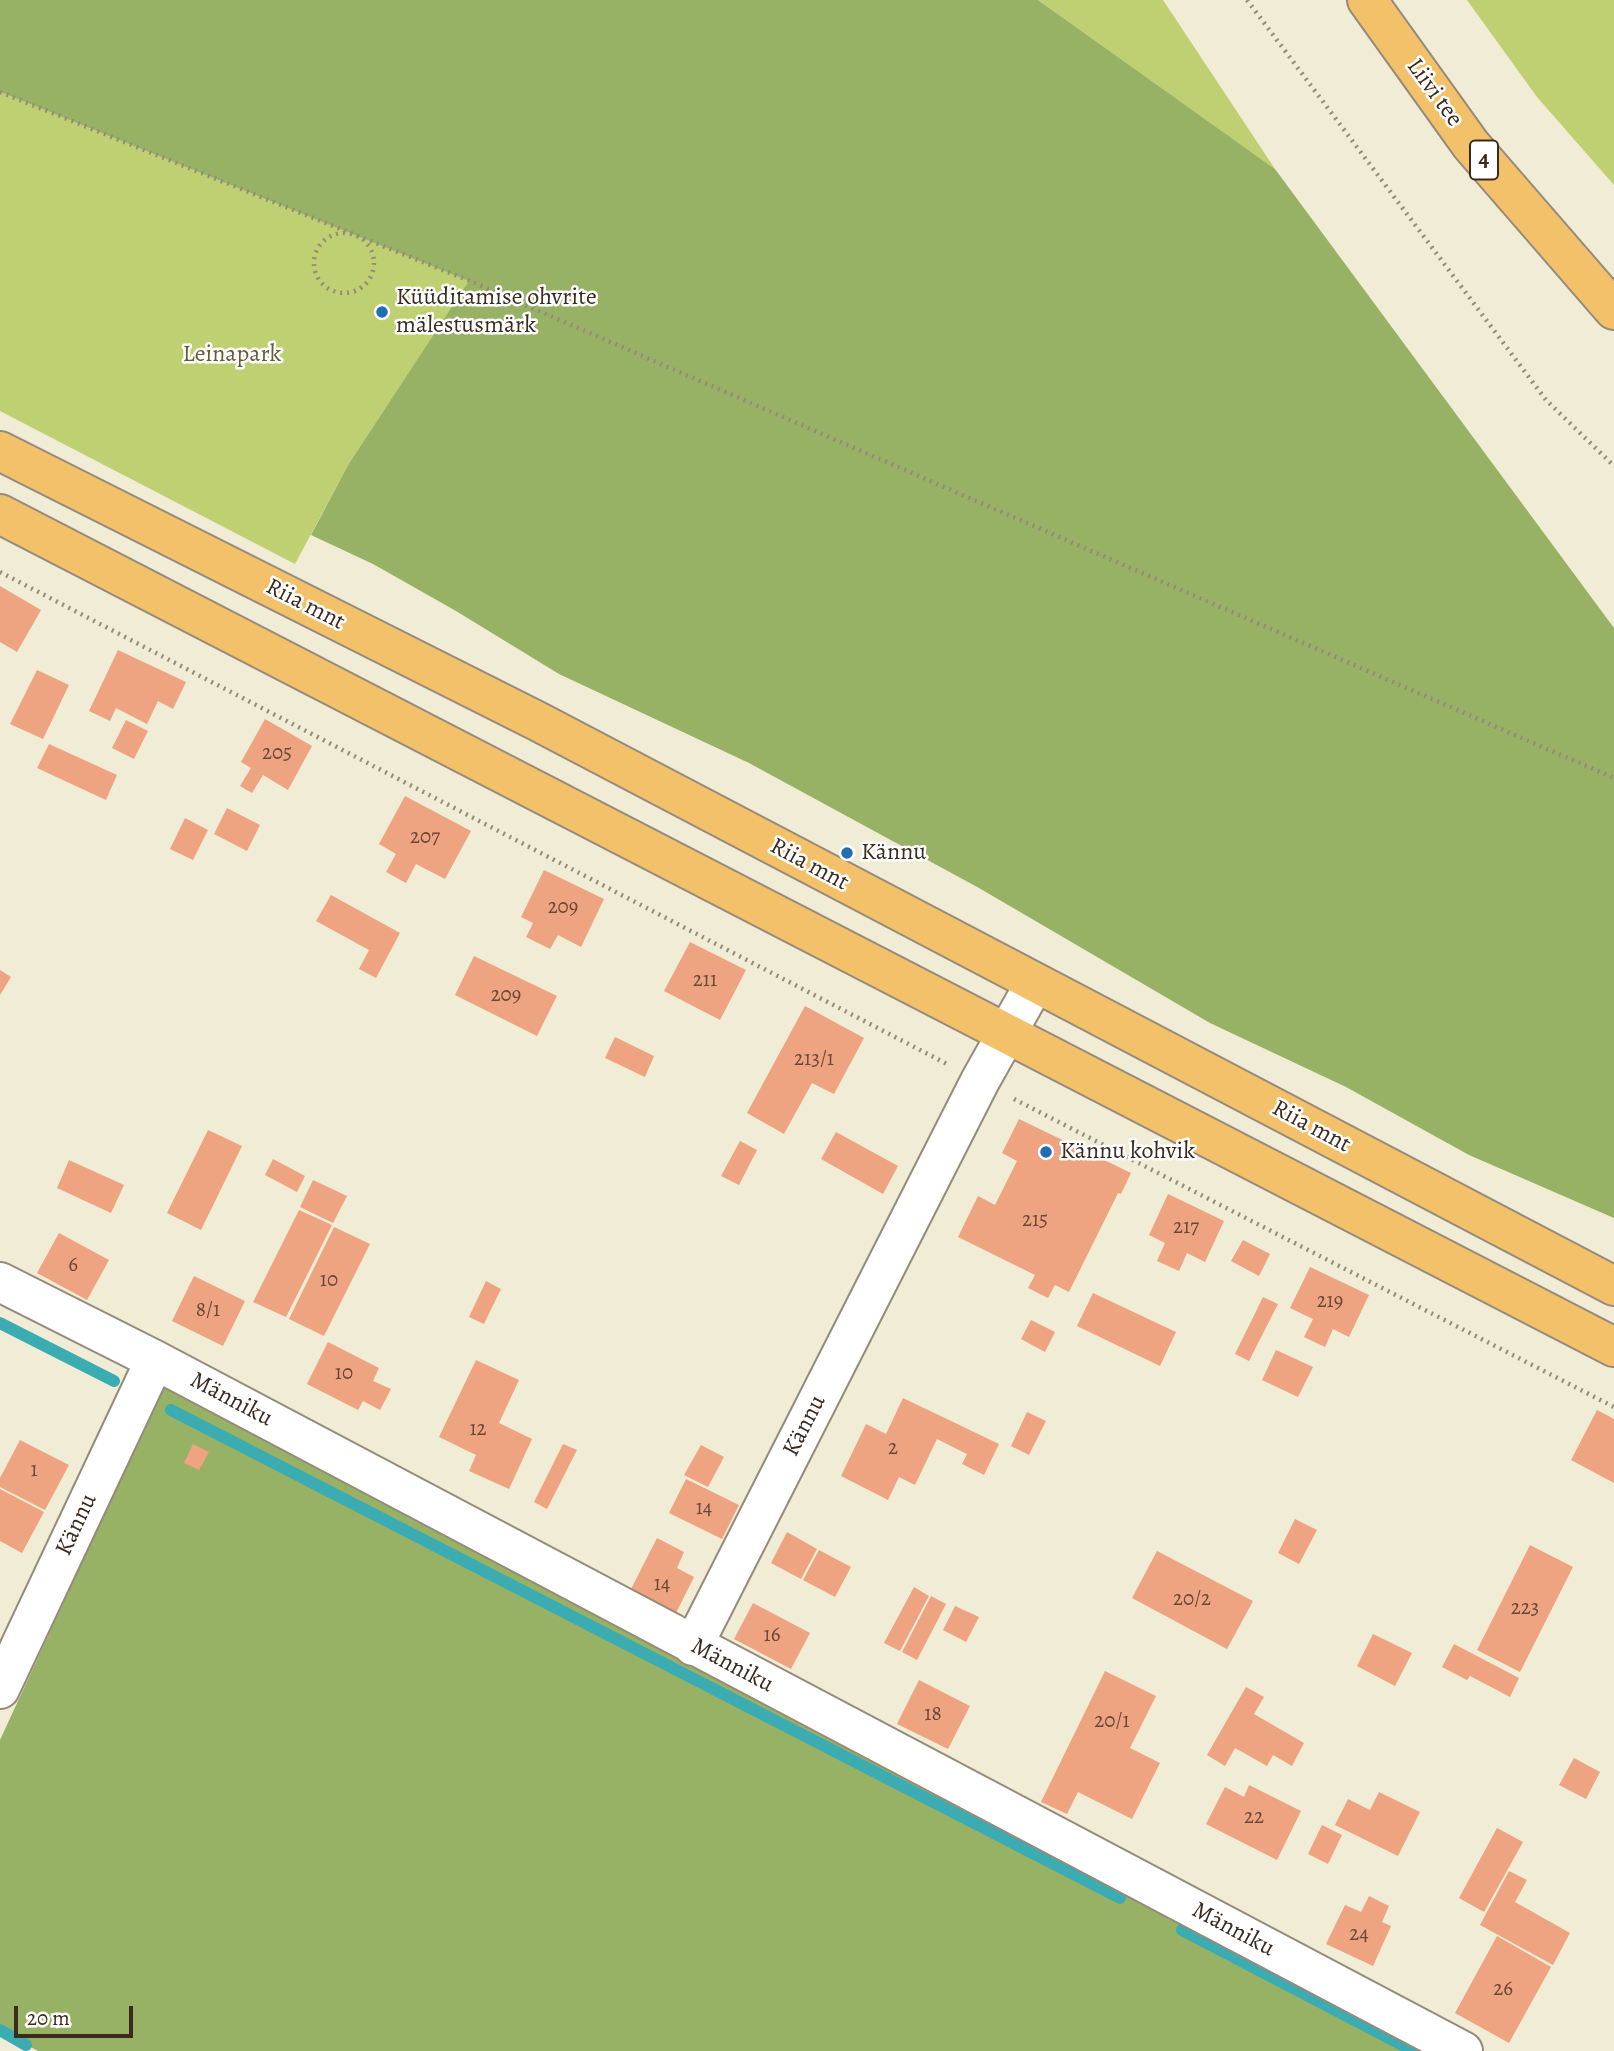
<!DOCTYPE html>
<html>
<head>
<meta charset="utf-8">
<style>
	body { margin:0 }
	#map { position:relative; width:1614px; height:2051px; overflow:hidden; background:#f0ecd5; font-family:Alegreya,serif }
	canvas { display:block }
	.scale { position:absolute; left:14px; top:2006px; width:119px; height:32px; box-sizing:border-box; border:4px solid #3b2a1e; border-top:0; padding-left:9px; font-size:21px; line-height:24px; white-space:nowrap; color:#3b2a1e; -webkit-text-stroke:5px #fff; paint-order:stroke }
</style>
</head>
<body>
<div id="map">
<canvas width="1614" height="2051"></canvas>
<div class="scale">20 m</div>
</div>
<script>
const ctx = document.querySelector('canvas').getContext('2d');
ctx.lineJoin = 'round';
function paint(path, color) {
  ctx.fillStyle = color;
  ctx.fill(path, 'evenodd');
}
function shape(rows) {
  const path = new Path2D();
  for (const r of rows) {
    if (r.length === 3) {
      path.moveTo(r[0] + r[2], r[1]);
      path.arc(r[0], r[1], r[2], 0, 2 * Math.PI);
      continue;
    }
    path.moveTo(r[0], r[1]);
    for (let i = 2; i < r.length; i += 2) path.lineTo(r[i], r[i + 1]);
  }
  return path;
}
function trace(path, color, width, dash) {
  ctx.strokeStyle = color;
  ctx.lineWidth = width;
  ctx.lineCap = dash ? 'butt' : 'round';
  ctx.setLineDash(dash || []);
  ctx.stroke(path);
}
function write(font, color, halo, rows, align = 'center') {
  ctx.font = font + ' Alegreya,serif';
  ctx.lineWidth = 5;
  ctx.setLineDash([]);
  ctx.textBaseline = 'middle';
  ctx.strokeStyle = halo;
  ctx.fillStyle = color;
  for (const [text, x, y, turn = 0] of rows) {
    ctx.save();
    ctx.translate(x, y);
    ctx.rotate((+turn || 0) * Math.PI / 180);
    ctx.textAlign = isNaN(turn) ? turn : align;
    if (halo) ctx.strokeText(text, 0, 0);
    ctx.fillText(text, 0, 0);
    ctx.restore();
  }
}
paint(shape([
	[1038,0,1163,0,1275,169,1199,115],
	[1467,0,1614,0,1614,185,1537,97],
	[0,92,470,281,348,465,295,564,0,411]
]), '#bfd072');
paint(shape([
	[0,0,1038,0,1275,169,1614,628,1614,1218,1469,1155,1346,1087,1210,1023,979,888,749,763,559,674,456,611,373,564,311,535,348,465,469,281,0,92],
	[164,1385,1446,2051,38,2051,0,2030,0,1740]
]), '#97b264');
trace(shape([
	[0,1323,114,1381],
	[171,1410,1120,1898],
	[1182,1930,1414,2051],
	[0,2030,26,2045]
]), '#3aacb2', 12);
paint(shape([
	[0,586,41,610,17,652,0,642],
	[118,650,186,682,173,709,158,701,147,724,116,708,110,721,89,711],
	[37,670,69,685,43,739,10,724],
	[265,719,312,746,288,790,263,775,252,793,240,786,251,768,241,762],
	[126,720,148,731,134,759,112,748],
	[49,744,117,775,106,800,37,768],
	[405,796,471,831,445,879,416,864,406,883,386,872,396,854,379,844],
	[227,808,260,825,247,851,214,834],
	[185,818,208,830,193,860,170,849],
	[544,870,604,899,581,947,558,935,550,949,526,937,533,923,521,917],
	[331,895,400,933,376,978,359,969,369,950,316,921],
	[690,942,746,970,720,1020,664,991],
	[474,956,557,996,537,1036,455,995],
	[0,970,11,977,0,995],
	[805,1006,864,1038,834,1094,812,1083,784,1134,747,1113],
	[615,1037,654,1056,645,1077,605,1058],
	[1019,1119,1131,1173,1121,1194,1118,1193,1069,1292,1055,1285,1048,1298,1028,1288,1035,1275,958,1237,978,1196,995,1205,1017,1161,1002,1153],
	[208,1130,242,1146,201,1230,167,1213],
	[836,1132,898,1166,883,1194,821,1159],
	[740,1141,757,1150,739,1185,721,1176],
	[273,1159,305,1176,297,1192,265,1175],
	[69,1160,124,1185,111,1213,57,1188],
	[313,1180,347,1196,333,1223,300,1207],
	[1168,1194,1224,1221,1205,1262,1187,1253,1179,1271,1157,1261,1165,1243,1149,1235],
	[299,1210,332,1225,286,1317,253,1302],
	[334,1227,370,1244,324,1336,289,1319],
	[59,1233,109,1260,87,1300,37,1273],
	[1243,1240,1270,1254,1259,1276,1231,1261],
	[1310,1267,1369,1295,1349,1337,1333,1329,1325,1347,1304,1337,1313,1319,1290,1308],
	[194,1276,245,1301,223,1346,172,1321],
	[486,1281,501,1289,484,1324,469,1317],
	[1093,1293,1176,1332,1160,1366,1077,1326],
	[1263,1297,1278,1304,1249,1361,1235,1354],
	[1031,1320,1055,1332,1045,1352,1021,1339],
	[328,1342,379,1368,373,1381,391,1389,380,1410,363,1401,358,1410,307,1384],
	[1276,1350,1313,1367,1298,1397,1262,1380],
	[476,1360,519,1380,499,1423,532,1439,509,1489,469,1471,476,1455,439,1437],
	[903,1398,999,1444,984,1475,962,1464,967,1454,937,1439,915,1485,899,1477,888,1500,841,1476,866,1424,886,1434],
	[1597,1410,1614,1419,1614,1483,1571,1460],
	[1027,1412,1046,1421,1029,1455,1011,1446],
	[20,1440,69,1465,45,1510,0,1487,0,1478],
	[193,1444,209,1452,199,1470,184,1463],
	[563,1444,577,1450,547,1509,534,1502],
	[701,1445,724,1457,708,1487,684,1475],
	[686,1479,739,1505,722,1539,669,1513],
	[0,1489,44,1512,22,1553,0,1541],
	[1295,1519,1317,1530,1299,1564,1278,1553],
	[787,1532,817,1549,801,1579,771,1563],
	[657,1538,684,1552,677,1568,694,1577,675,1615,629,1593],
	[1530,1545,1573,1567,1520,1672,1477,1650],
	[819,1550,851,1567,835,1597,803,1580],
	[1157,1551,1253,1601,1227,1649,1132,1598],
	[914,1587,929,1596,900,1651,884,1643],
	[931,1596,946,1604,917,1660,902,1652],
	[753,1603,810,1633,791,1669,734,1639],
	[955,1606,979,1617,966,1642,943,1630],
	[1373,1634,1412,1653,1395,1686,1357,1666],
	[1454,1644,1519,1678,1510,1697,1470,1676,1467,1680,1442,1667],
	[1105,1671,1156,1696,1130,1748,1160,1763,1132,1819,1078,1792,1067,1814,1041,1802],
	[919,1680,970,1706,948,1749,897,1724],
	[1246,1687,1264,1697,1254,1714,1304,1743,1292,1766,1273,1755,1267,1766,1235,1748,1225,1766,1207,1755],
	[1574,1758,1600,1772,1586,1799,1559,1785],
	[1249,1785,1301,1811,1277,1860,1206,1824,1225,1787,1244,1797],
	[1379,1792,1420,1812,1398,1856,1335,1825,1348,1799,1370,1810],
	[1322,1825,1342,1835,1328,1864,1308,1854],
	[1497,1828,1523,1842,1484,1912,1459,1898],
	[1509,1871,1527,1880,1515,1902,1570,1933,1553,1965,1480,1925],
	[1369,1896,1389,1906,1382,1922,1391,1926,1373,1966,1326,1944,1345,1905,1361,1912],
	[1497,1936,1551,1967,1509,2043,1455,2013]
]), '#eea381');
const minor = shape([
	[0,1282,155,1360,1463,2051],
	[693,1646,980,1081,1035,983],
	[0,1689,155,1360]
]);
const major = shape([
	[0,451,539,722,1614,1286],
	[0,514,1614,1347]
]);
const highway = shape([
	[1367,0,1471,145,1614,310]
]);
trace(minor, '#968b7a', 42);
trace(major, '#968b7a', 42);
trace(highway, '#968b7a', 42);
trace(shape([
	[1247,0,1546,400,1614,466],
	[0,92,470,281,1614,778],
	[344,263,30],
	[0,572,947,1064],
	[1014,1099,1614,1407]
]), '#968b7a', 4.5, [2, 5]);
trace(minor, '#fff', 38);
trace(major, '#f4c16b', 38);
trace(highway, '#f4c16b', 38);
for (const [x, y, r, color] of [
	[382,312,7,"#1f6fb2"],
	[847,853,7,"#1f6fb2"],
	[1046,1152,7,"#1f6fb2"]
]) {
  const dot = new Path2D();
  dot.arc(x, y, r, 0, 2 * Math.PI);
  ctx.fillStyle = color;
  ctx.fill(dot);
  trace(dot, '#fff', 2.5);
}
write('21px', '#684837', null, [
	["205",277,754],
	["207",425,838],
	["209",563,908],
	["211",705,981],
	["209",506,996],
	["213/1",814,1060],
	["215",1035,1221],
	["217",1186,1228],
	["6",73,1266],
	["10",329,1281],
	["219",1330,1302],
	["8/1",208,1311],
	["10",344,1374],
	["12",478,1430],
	["2",893,1449],
	["1",34,1471],
	["14",704,1509],
	["14",662,1585],
	["20/2",1192,1600],
	["223",1525,1609],
	["16",772,1636],
	["18",933,1715],
	["20/1",1112,1722],
	["22",1254,1818],
	["24",1359,1935],
	["26",1503,1990]
]);
for (const [x, y, w] of [
	[1484,160,28]
]) {
  const box = new Path2D();
  box.roundRect(x - w / 2, y - 19.5, w, 39, 5);
  ctx.fillStyle = '#fff';
  ctx.fill(box);
  trace(box, '#3b2a1e', 2);
}
write('bold 23px', '#3b2a1e', null, [
	["4",1484,160]
]);
write('24px', '#3b2a1e', '#fff', [
	["Liivi tee",1434,93,54],
	["Riia mnt",305,605,27],
	["Riia mnt",809,865,28],
	["Riia mnt",1311,1127,28],
	["Männiku",231,1400,28],
	["Kännu",805,1426,-63],
	["Kännu",77,1525,-65],
	["Männiku",732,1666,28],
	["Männiku",1233,1930,28]
]);
write('24px', '#3b2a1e', '#fff', [
	["Küüditamise ohvrite",396,298],
	["mälestusmärk",396,326],
	["Kännu",861,853],
	["Kännu kohvik",1060,1152]
], 'left');
write('24px', '#635c37', '#fff', [
	["Leinapark",232,355]
]);
</script>
</body>
</html>
